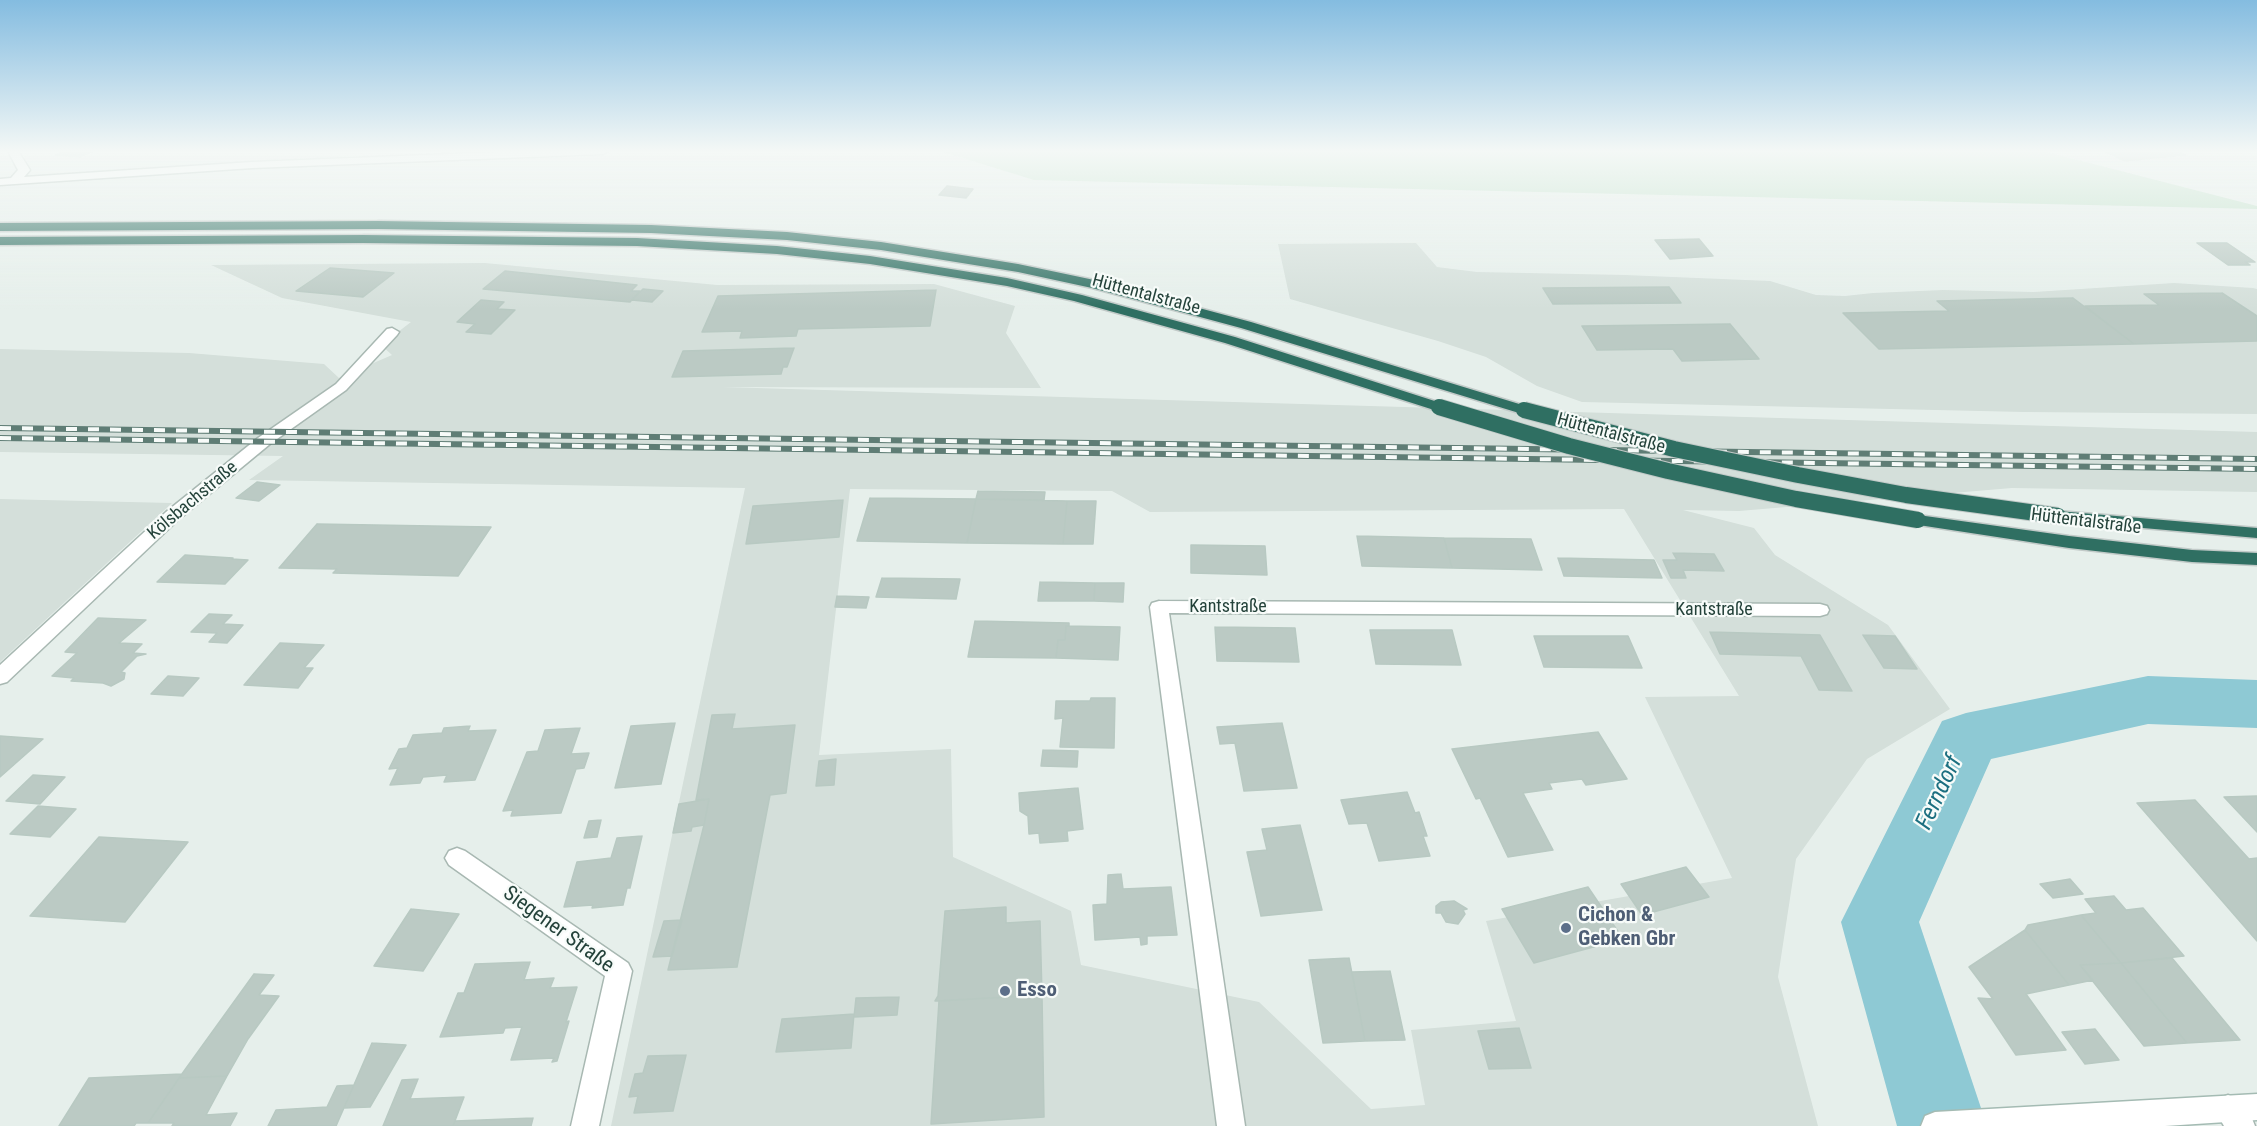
<!DOCTYPE html>
<html>
<head>
<meta charset="utf-8">
<style>
	body { margin:0 }
	canvas { display:block; background:#e6efeb }
</style>
</head>
<body>
<canvas width="2257" height="1126"></canvas>
<script>
const ctx = document.querySelector('canvas').getContext('2d');
ctx.lineJoin = 'round';
function paint(path, color) {
  ctx.fillStyle = color;
  ctx.fill(path, 'evenodd');
}
function shape(rows) {
  const path = new Path2D();
  for (const r of rows) {
    path.moveTo(r[0], r[1]);
    for (let i = 2; i < r.length; i += 2) path.lineTo(r[i], r[i + 1]);
  }
  return path;
}
function trace(path, color, width, dash) {
  ctx.strokeStyle = color;
  ctx.lineWidth = width;
  ctx.lineCap = dash ? 'butt' : 'round';
  ctx.setLineDash(dash || []);
  ctx.stroke(path);
}
function write(font, color, halo, rows, align = 'center') {
  ctx.font = font + ' "Roboto Condensed",sans-serif';
  ctx.lineWidth = 4.5;
  ctx.setLineDash([]);
  ctx.textBaseline = 'middle';
  ctx.strokeStyle = halo;
  ctx.fillStyle = color;
  for (const [text, x, y, turn = 0] of rows) {
    ctx.save();
    ctx.translate(x, y);
    ctx.rotate((+turn || 0) * Math.PI / 180);
    ctx.textAlign = isNaN(turn) ? turn : align;
    if (halo) ctx.strokeText(text, 0, 0);
    ctx.fillText(text, 0, 0);
    ctx.restore();
  }
}
paint(shape([
	[1416,243,1437,267,1477,272,1625,275,1770,281,1816,295,1845,296,1873,293,1943,290,2034,292,2174,283,2253,288,2257,289,2257,414,2024,412,1582,402,1537,386,1486,357,1438,341,1290,299,1278,244],
	[485,263,717,285,934,284,1015,306,1006,333,1041,388,722,387,2257,432,2257,492,2012,488,1739,511,1683,510,1754,528,1775,555,1888,625,1950,709,1867,759,1796,859,1778,977,1818,1126,611,1126,745,488,249,480,283,456,0,452,0,349,189,353,324,364,339,378,392,355,381,345,411,322,282,298,211,265],
	[850,489,1112,491,1150,512,1624,509,1739,696,1645,697,1732,878,1486,921,1516,1021,1411,1030,1425,1105,1371,1109,1259,1002,1081,965,1071,911,953,857,951,749,819,755],
	[0,499,172,503,0,662]
]), '#d4dfda');
paint(shape([
	[940,151,2043,151,2257,206,2257,209,1034,180]
]), '#bfe0c8');
paint(shape([
	[2148,676,2257,680,2257,728,2148,724,1991,759,1919,922,1987,1126,1897,1126,1841,922,1942,721,1966,713,2148,676]
]), '#8ec9d4');
const building = shape([
	[64,151,94,151,79,157,55,155,64,151],
	[2104,151,2139,151,2154,158,2125,161,2104,151],
	[2139,151,2177,151,2186,155,2154,158,2139,151],
	[947,186,973,189,966,198,939,195,947,186],
	[1699,239,1713,256,1670,259,1655,240,1699,239],
	[2197,243,2227,243,2255,262,2245,262,2250,265,2228,265,2197,243],
	[330,268,394,273,363,297,296,291,330,268],
	[505,271,637,285,631,291,640,291,630,302,483,289,505,271],
	[1669,287,1681,303,1553,304,1543,288,1669,287],
	[643,289,663,291,652,302,632,300,643,289],
	[936,290,930,326,798,329,796,336,740,338,742,331,702,332,718,296,936,290],
	[2222,293,2257,316,2257,341,2134,344,2085,306,2159,305,2144,294,2222,293],
	[2073,298,2134,344,1879,349,1843,313,1949,311,1937,301,2073,298],
	[481,300,504,302,497,309,515,310,491,334,466,332,475,324,457,322,481,300],
	[1730,324,1759,359,1682,361,1673,349,1597,350,1582,326,1730,324],
	[794,348,787,367,783,367,781,374,672,377,683,351,794,348],
	[257,482,280,485,259,501,236,498,257,482],
	[978,491,1045,492,1044,500,976,499,978,491],
	[870,498,976,499,967,543,857,541,870,498],
	[976,499,1067,501,1063,544,967,543,976,499],
	[843,500,839,537,746,544,753,506,843,500],
	[1067,501,1096,501,1093,544,1063,544,1067,501],
	[317,524,491,527,458,576,333,573,337,569,279,568,317,524],
	[1357,536,1444,538,1452,568,1362,566,1357,536],
	[1444,538,1531,539,1542,570,1452,568,1444,538],
	[1191,545,1265,546,1267,575,1191,573,1191,545],
	[1673,553,1714,554,1724,571,1683,570,1686,578,1671,578,1663,560,1677,560,1673,553],
	[185,555,233,558,232,559,248,560,225,584,157,582,185,555],
	[1558,558,1654,560,1662,578,1564,576,1558,558],
	[882,578,960,579,956,599,876,597,882,578],
	[1040,582,1095,583,1094,601,1038,601,1040,582],
	[1095,583,1124,583,1123,602,1094,601,1095,583],
	[837,596,869,597,866,608,835,607,837,596],
	[209,614,232,615,223,624,243,625,227,643,209,642,217,633,191,632,209,614],
	[98,618,146,620,119,643,142,644,133,653,146,654,137,656,121,672,125,673,124,679,111,686,103,683,71,681,74,678,52,676,77,653,65,652,98,618],
	[975,621,1069,623,1069,626,1066,626,1065,640,1058,640,1056,658,968,657,975,621],
	[1066,626,1120,627,1118,660,1056,658,1058,640,1065,640,1066,626],
	[1215,627,1295,628,1299,662,1217,661,1215,627],
	[1370,630,1452,630,1461,665,1376,664,1370,630],
	[1710,632,1820,635,1852,691,1819,690,1801,656,1720,654,1710,632],
	[1863,635,1895,636,1917,669,1884,668,1863,635],
	[1534,636,1628,636,1642,668,1544,667,1534,636],
	[280,643,324,645,304,668,313,668,298,688,244,685,280,643],
	[168,676,199,678,183,696,151,694,168,676],
	[1091,698,1115,698,1114,748,1060,747,1063,718,1055,719,1056,701,1090,701,1091,698],
	[735,714,732,729,795,725,786,793,770,795,737,967,668,970,704,825,709,799,696,800,712,715,735,714],
	[675,723,661,784,615,788,631,726,675,723],
	[1282,723,1297,788,1244,791,1235,743,1220,744,1217,727,1282,723],
	[470,726,468,731,496,730,475,780,444,782,447,775,423,777,420,783,390,785,398,768,389,769,399,749,407,748,413,735,442,733,444,728,470,726],
	[580,728,571,754,589,753,584,768,576,769,561,813,511,816,513,810,503,811,527,752,538,751,545,730,580,728],
	[1598,732,1627,779,1586,785,1582,779,1549,783,1552,789,1523,793,1553,850,1508,857,1480,798,1476,799,1452,749,1598,732],
	[0,736,43,739,0,777,0,736],
	[1043,750,1078,751,1077,767,1041,766,1043,750],
	[836,759,834,785,816,786,819,761,836,759],
	[33,775,65,777,40,804,6,801,33,775],
	[1078,788,1083,829,1067,831,1068,841,1040,843,1039,833,1029,834,1028,816,1020,811,1019,793,1078,788],
	[1407,792,1415,813,1419,812,1427,836,1423,836,1430,856,1379,861,1367,823,1349,824,1341,800,1407,792],
	[2257,796,2257,832,2224,797,2257,796],
	[709,799,704,825,692,827,691,831,673,833,679,804,709,799],
	[2195,800,2249,859,2257,858,2257,941,2137,803,2195,800],
	[38,806,76,809,50,837,10,834,38,806],
	[601,820,597,837,584,838,589,821,601,820],
	[1300,825,1322,910,1261,916,1247,852,1267,850,1262,829,1300,825],
	[642,836,630,888,627,888,623,905,592,908,593,905,564,907,577,862,611,858,617,838,642,836],
	[99,837,188,842,125,922,30,916,99,837],
	[1686,867,1709,897,1642,915,1621,884,1686,867],
	[1121,874,1123,889,1171,887,1177,935,1147,936,1147,944,1141,945,1140,937,1095,940,1093,905,1107,904,1108,875,1121,874],
	[2070,879,2083,894,2053,898,2040,884,2070,879],
	[1588,887,1623,939,1534,963,1502,909,1588,887],
	[2114,896,2126,910,2143,908,2184,956,2121,963,2081,915,2096,913,2085,899,2114,896],
	[1454,901,1467,909,1463,910,1465,914,1458,924,1446,922,1441,913,1436,913,1436,906,1441,902,1454,901],
	[1006,907,1006,923,1040,921,1042,995,935,1001,938,996,945,911,1006,907],
	[411,909,459,914,423,971,374,966,411,909],
	[2081,915,2121,963,2080,965,2093,980,2069,985,2025,930,2028,925,2081,915],
	[682,920,672,956,653,957,664,921,682,920],
	[2025,930,2069,985,2026,994,2066,1050,2016,1055,1978,998,1993,999,1969,967,2025,930],
	[1349,958,1365,1041,1323,1043,1309,960,1349,958],
	[2172,958,2240,1040,2187,1043,2121,963,2172,958],
	[530,962,524,980,554,978,550,988,577,987,566,1022,569,1021,557,1061,552,1062,554,1058,511,1060,522,1027,505,1028,503,1033,440,1037,458,993,464,993,475,964,530,962],
	[2121,963,2187,1043,2144,1046,2080,965,2121,963],
	[1390,971,1405,1040,1365,1041,1352,972,1390,971],
	[254,974,274,975,259,995,279,996,248,1039,227,1076,179,1078,254,974],
	[1042,995,1044,1117,931,1124,939,1001,1042,995],
	[899,997,897,1015,854,1017,856,998,899,997],
	[854,1014,851,1048,776,1052,782,1019,854,1014],
	[1519,1028,1531,1068,1489,1069,1478,1031,1519,1028],
	[2095,1029,2119,1060,2085,1064,2062,1032,2095,1029],
	[372,1043,406,1045,370,1107,344,1108,372,1043],
	[686,1055,673,1111,634,1113,638,1096,629,1097,635,1074,643,1073,648,1056,686,1055],
	[182,1074,148,1123,136,1123,134,1126,59,1126,89,1078,182,1074],
	[227,1076,206,1115,237,1113,230,1126,172,1126,174,1123,148,1123,179,1078,227,1076],
	[418,1079,410,1099,464,1097,453,1126,383,1126,402,1080,418,1079],
	[354,1085,336,1126,268,1126,276,1110,327,1107,337,1086,354,1085],
	[533,1118,531,1126,453,1126,455,1121,533,1118]
]);
paint(building, '#bbcac4');
trace(building, '#b8c9c2', 1.5);
const street = shape([
	[8,151,18,151,30,170,24,177,252,162,524,151,608,151,603,154,252,168,0,185,0,179,11,178,18,170,8,151],
	[392,328,399,332,397,335,346,390,270,444,178,520,7,682,0,684,0,665,166,512,258,438,336,384,387,329,392,328],
	[1159,601,1820,604,1827,606,1829,610,1827,614,1820,616,1169,613,1245,1126,1217,1126,1150,607,1152,603,1159,601],
	[457,848,465,851,628,963,632,971,599,1126,571,1126,605,976,449,865,445,858,449,851,457,848],
	[2228,1095,2238,1099,2251,1116,2255,1126,2224,1126,2214,1109,2218,1099,2228,1095]
]);
const secondary = shape([
	[2257,1094,2257,1120,2165,1126,1921,1126,1925,1116,1935,1112,2257,1094]
]);
const highway = shape([
	[378,221,651,225,787,232,881,242,1018,264,1099,281,1251,322,1529,407,1532,410,1524,415,1519,413,1241,328,1092,288,1018,272,881,250,787,240,651,233,378,229,0,231,0,223,378,221],
	[363,235,637,238,777,246,870,256,1007,278,1082,295,1235,337,1444,404,1447,407,1439,412,1434,410,1225,343,1074,301,1007,286,870,264,777,254,637,246,363,243,0,245,0,237,363,235],
	[2058,511,2257,528,2257,538,2052,520,2049,516,2052,512,2058,511],
	[1918,515,2069,536,2192,550,2257,553,2257,565,2192,562,2069,548,1912,524,1909,520,1912,516,1918,515]
]);
trace(street, '#a8b8b2', 3);
trace(secondary, '#a4bbb3', 3);
trace(highway, '#c2cac8', 3);
paint(street, '#fff');
paint(secondary, '#fff');
paint(highway, '#2f6f62');
const rail = shape([
	[0,428,2257,459],
	[0,438,2257,469]
]);
trace(rail, '#5f7d75', 6);
trace(rail, '#f7fbf9', 4, [11]);
const highwayBridge = shape([
	[1439,407,1569,446,1668,471,1796,499,1918,520],
	[1524,410,1674,449,1798,475,1906,495,2058,516]
]);
trace(highwayBridge, '#c2cac8', 18, []);
trace(highwayBridge, '#2f6f62', 16);
const sky = ctx.createLinearGradient(0, 0, 0, 309);
sky.addColorStop(0, '#84bce0');
sky.addColorStop(0.49, '#f4f8f6');
sky.addColorStop(1, '#f4f8f600');
ctx.fillStyle = sky;
ctx.fillRect(0, 0, 2257, 309);
for (const [x, y, r, color] of [
	[1566,928,6,"#5c6f8a"],
	[1005,991,6,"#5c6f8a"]
]) {
  const dot = new Path2D();
  dot.arc(x, y, r, 0, 2 * Math.PI);
  ctx.fillStyle = color;
  ctx.fill(dot);
  trace(dot, '#f7fbf9', 2);
}
write('18px', '#24423a', '#f7fbf9', [
	["Hüttentalstraße",1146,295,15],
	["Hüttentalstraße",1611,434,15],
	["Kölsbachstraße",193,501,-40],
	["Hüttentalstraße",2086,522,7],
	["Kantstraße",1228,607],
	["Kantstraße",1714,610]
]);
write('bold 21px', '#4e5e75', '#f7fbf9', [
	["Cichon &",1578,916],
	["Gebken Gbr",1578,940],
	["Esso",1017,991]
], 'left');
write('21px', '#24423a', '#f7fbf9', [
	["Siegener Straße",558,930,36]
]);
write('italic 24px', '#1c6f80', '#f7fbf9', [
	["Ferndorf",1940,793,-65]
]);
</script>
</body>
</html>
